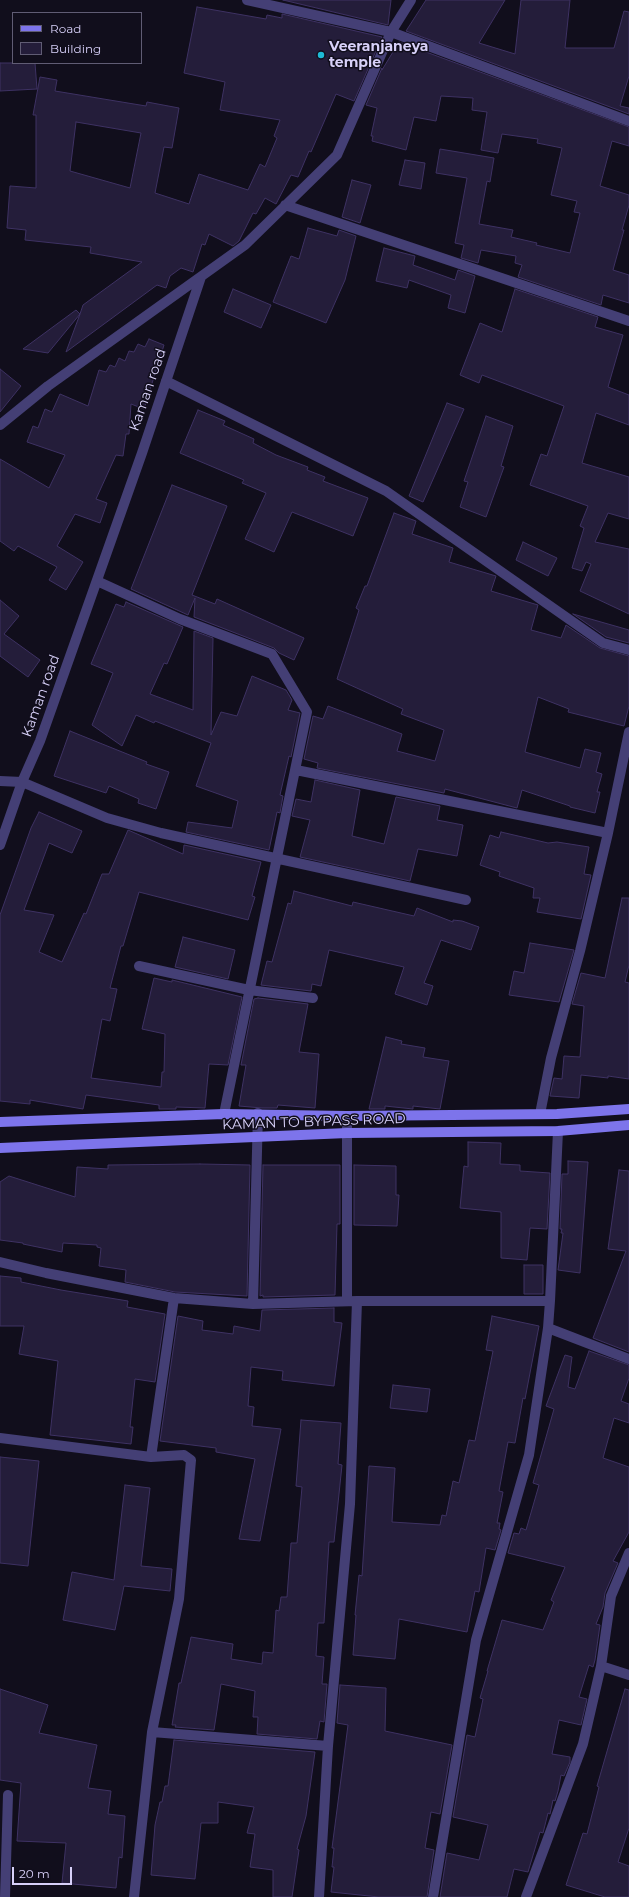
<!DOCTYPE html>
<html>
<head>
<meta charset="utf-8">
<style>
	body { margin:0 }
	#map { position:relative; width:629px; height:1897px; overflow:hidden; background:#110e1c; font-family:Montserrat,sans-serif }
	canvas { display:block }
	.legend { position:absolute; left:12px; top:12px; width:130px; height:52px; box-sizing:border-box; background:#110e1c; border:1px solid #605c74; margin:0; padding:5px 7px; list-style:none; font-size:12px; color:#d7d0f8 }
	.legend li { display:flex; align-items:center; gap:8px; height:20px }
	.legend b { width:20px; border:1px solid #605c74 }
	.scale { position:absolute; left:12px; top:1867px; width:60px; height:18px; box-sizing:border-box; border:2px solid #d7d0f8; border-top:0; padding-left:5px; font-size:12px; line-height:14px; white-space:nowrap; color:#d7d0f8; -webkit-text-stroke:3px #110e1c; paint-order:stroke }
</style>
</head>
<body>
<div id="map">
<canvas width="629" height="1897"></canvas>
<ul class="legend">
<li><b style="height:5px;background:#7d74eb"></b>Road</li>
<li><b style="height:11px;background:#241d3a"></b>Building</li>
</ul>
<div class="scale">20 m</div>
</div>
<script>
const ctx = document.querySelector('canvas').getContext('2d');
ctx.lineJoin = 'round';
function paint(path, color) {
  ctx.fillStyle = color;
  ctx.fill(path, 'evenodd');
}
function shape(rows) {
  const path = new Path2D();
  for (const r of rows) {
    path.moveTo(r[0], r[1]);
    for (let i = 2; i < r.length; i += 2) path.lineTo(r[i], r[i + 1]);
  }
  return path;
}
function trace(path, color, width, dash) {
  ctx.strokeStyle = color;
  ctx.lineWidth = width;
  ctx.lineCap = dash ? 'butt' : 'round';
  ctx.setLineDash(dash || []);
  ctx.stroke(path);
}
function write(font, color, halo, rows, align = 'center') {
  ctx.font = font + ' Montserrat,sans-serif';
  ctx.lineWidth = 3;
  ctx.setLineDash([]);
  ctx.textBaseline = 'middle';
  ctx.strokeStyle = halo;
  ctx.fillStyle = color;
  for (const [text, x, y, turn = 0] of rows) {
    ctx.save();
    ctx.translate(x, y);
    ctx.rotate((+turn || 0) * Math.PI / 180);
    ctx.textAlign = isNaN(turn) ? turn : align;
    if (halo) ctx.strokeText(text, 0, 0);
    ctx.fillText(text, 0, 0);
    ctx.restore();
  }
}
const building = shape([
	[283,0,391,0,388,25,283,0],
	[426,0,505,0,479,43,515,54,521,0,570,0,565,48,614,48,624,11,629,12,629,76,620,106,629,108,629,114,406,31,426,0],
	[197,7,266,19,267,15,282,18,282,14,382,37,354,101,336,94,311,152,309,151,298,177,291,175,276,204,265,198,256,214,253,213,239,241,233,246,209,234,205,245,202,244,193,272,181,268,170,276,166,288,157,285,66,352,80,314,48,353,23,349,76,310,80,314,83,305,142,262,90,253,91,247,25,240,26,230,7,228,10,186,36,188,36,115,33,115,40,77,57,80,55,91,146,106,147,102,179,108,172,148,164,147,155,193,189,204,199,174,248,190,260,164,265,167,277,138,274,136,280,120,220,110,225,82,184,73,197,7],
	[76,122,141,133,130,188,70,171,76,122],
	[399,42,629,127,629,146,612,141,600,186,629,195,629,205,622,230,624,230,613,270,629,275,629,303,603,295,601,305,518,277,522,265,515,263,516,256,481,250,478,263,461,258,464,245,455,243,467,178,436,173,440,149,494,158,490,182,487,181,479,224,513,230,511,237,537,243,536,245,570,253,580,213,574,212,577,201,551,195,562,148,537,143,538,139,502,134,498,153,481,150,487,112,472,110,473,98,441,96,436,121,414,117,406,150,372,141,373,136,371,136,377,108,366,105,382,68,382,70,399,42],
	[0,63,35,63,37,89,0,91,0,63],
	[405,160,425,163,421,189,399,185,405,160],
	[352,180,371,185,360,223,342,217,352,180],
	[308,228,337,236,339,230,356,236,345,280,326,323,273,302,291,256,299,259,308,228],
	[384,248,415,256,413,265,455,280,458,270,475,276,465,313,448,308,451,295,409,280,407,288,376,281,384,248],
	[233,289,271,305,261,328,224,312,233,289],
	[515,289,598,317,595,327,623,335,608,387,629,395,629,425,596,413,582,463,629,477,629,519,608,513,595,542,629,549,629,614,580,591,591,564,586,562,582,571,572,568,584,528,580,526,588,506,530,485,541,454,547,456,564,406,482,375,479,383,460,375,480,323,502,332,515,289],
	[149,339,164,345,144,409,131,404,129,434,126,434,123,456,116,455,96,499,107,503,100,523,75,514,57,546,83,562,66,590,49,580,57,567,18,546,14,551,0,541,0,459,49,488,65,455,27,442,33,426,38,428,45,409,52,412,60,394,88,406,99,370,106,372,110,365,115,367,119,358,125,361,129,351,134,352,138,344,145,347,149,339],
	[0,369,21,386,0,412,0,369],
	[447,403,464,409,423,502,409,496,447,403],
	[198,410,225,421,223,425,254,439,253,443,276,455,308,467,307,470,325,477,323,481,368,498,353,536,292,512,274,552,245,539,266,493,242,483,244,480,180,453,198,410],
	[486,416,513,426,501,466,504,467,486,517,460,507,468,482,464,481,486,416],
	[172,485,227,506,192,595,215,604,217,599,304,638,294,660,279,653,274,648,194,617,195,598,188,615,131,589,172,485],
	[394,513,416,521,412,534,453,548,449,562,496,576,491,591,538,605,531,630,561,638,566,625,600,648,629,656,629,706,624,726,568,712,569,709,538,697,525,752,580,768,585,749,601,753,596,772,602,774,597,792,600,792,595,813,570,807,570,806,522,790,517,808,445,789,444,793,317,768,318,763,304,759,313,716,323,719,328,706,402,734,397,751,435,761,444,730,401,714,403,709,337,679,359,610,356,608,365,586,367,586,394,513],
	[523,542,557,558,548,576,516,560,523,542],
	[0,600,19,616,4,634,40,660,28,677,0,656,0,600],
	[126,602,183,627,167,664,164,663,150,694,193,710,194,631,213,638,211,735,221,712,237,716,252,676,286,690,292,700,288,710,300,713,291,757,289,756,280,795,283,796,280,813,277,812,269,850,186,832,188,822,232,828,238,801,196,786,211,743,155,721,154,723,136,715,122,746,92,725,113,673,91,664,116,604,124,607,126,602],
	[573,614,629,630,629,643,606,637,573,614],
	[70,731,147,762,146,764,169,772,156,809,138,803,139,799,109,786,106,793,54,776,70,731],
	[315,780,360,790,352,836,384,844,396,797,440,806,437,820,463,825,457,856,418,849,410,881,300,857,310,820,292,816,296,799,311,802,315,780],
	[39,812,82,831,72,853,49,843,24,910,54,915,39,952,62,962,84,913,86,914,102,874,109,874,128,830,183,854,184,845,261,862,252,896,255,897,248,920,139,892,123,946,121,946,110,988,117,989,110,1021,102,1019,91,1078,161,1087,162,1072,164,1072,165,1034,142,1029,154,978,172,982,172,980,242,997,228,1065,209,1064,205,1108,176,1107,176,1109,159,1109,159,1105,86,1095,83,1109,30,1100,30,1104,0,1101,0,915,31,828,39,812],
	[501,832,548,843,557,842,589,847,584,874,591,875,581,919,537,912,540,898,533,898,534,888,499,876,500,872,480,865,490,835,499,838,501,832],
	[294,891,352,906,353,902,414,916,417,908,453,922,453,920,462,921,479,927,471,950,441,940,424,983,433,986,427,1005,395,994,404,967,329,950,321,986,312,984,311,991,261,985,267,961,272,962,288,903,291,904,294,891],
	[622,898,629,898,629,965,625,982,629,983,629,1079,608,1076,608,1078,581,1075,579,1098,550,1096,554,1078,562,1079,564,1056,580,1057,584,1006,572,1004,581,973,605,978,622,898],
	[183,937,235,950,228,979,175,967,183,937],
	[530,943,574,950,559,1002,509,995,514,971,524,973,530,943],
	[258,998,308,1004,299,1052,319,1054,315,1108,278,1105,277,1108,262,1108,239,1106,246,1065,241,1065,254,999,258,998],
	[386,1037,402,1041,401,1044,425,1048,423,1057,449,1061,440,1109,413,1106,413,1109,385,1106,385,1109,369,1109,386,1037],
	[468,1142,501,1143,500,1164,520,1165,520,1171,550,1173,547,1229,530,1228,527,1260,501,1258,501,1212,460,1208,464,1166,468,1167,468,1142],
	[568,1161,588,1162,580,1273,558,1270,563,1233,561,1233,562,1229,560,1229,562,1174,568,1174,568,1161],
	[200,1164,250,1165,247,1296,175,1292,125,1282,126,1270,99,1266,101,1248,97,1247,97,1245,63,1243,62,1252,23,1244,23,1243,0,1240,0,1182,9,1176,75,1197,77,1167,108,1169,108,1165,200,1164],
	[263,1165,340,1165,340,1224,337,1224,335,1295,263,1297,263,1295,260,1296,263,1165],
	[354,1165,396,1166,396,1195,399,1195,397,1226,354,1225,354,1165],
	[619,1170,629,1171,629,1352,593,1338,626,1251,608,1249,619,1170],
	[524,1265,543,1265,543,1294,524,1294,524,1265],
	[0,1276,21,1278,21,1282,61,1290,128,1301,127,1307,165,1314,155,1382,135,1379,130,1427,133,1427,131,1444,50,1435,58,1361,19,1354,24,1326,0,1326,0,1276],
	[334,1308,334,1322,342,1323,334,1386,282,1380,283,1371,251,1367,248,1406,254,1407,252,1426,281,1429,260,1541,239,1539,255,1459,216,1452,216,1448,160,1441,178,1316,203,1321,202,1330,233,1334,234,1326,260,1331,262,1310,334,1308],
	[492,1316,539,1326,525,1399,523,1398,515,1443,508,1442,499,1491,503,1492,497,1523,500,1523,499,1529,501,1530,495,1550,486,1548,479,1592,475,1591,467,1632,399,1619,395,1659,353,1655,356,1615,355,1615,359,1575,362,1576,369,1466,395,1468,392,1522,440,1525,442,1515,446,1516,453,1481,459,1483,469,1440,475,1441,493,1351,486,1350,492,1316],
	[589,1351,629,1365,629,1378,621,1401,629,1404,629,1423,614,1418,603,1458,629,1467,629,1532,613,1561,618,1563,605,1593,603,1607,596,1624,600,1625,595,1660,593,1667,589,1665,579,1697,587,1699,581,1725,559,1720,552,1754,570,1757,570,1762,564,1776,561,1775,558,1791,555,1801,553,1800,550,1814,548,1813,543,1833,540,1832,528,1872,514,1869,507,1897,440,1897,447,1853,479,1860,488,1825,453,1817,467,1735,475,1737,483,1699,480,1698,488,1671,487,1671,502,1620,543,1630,554,1602,551,1600,565,1567,508,1553,514,1533,519,1534,521,1528,526,1530,539,1485,533,1483,554,1409,546,1406,565,1355,572,1357,568,1387,575,1389,589,1351],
	[393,1385,430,1389,427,1412,390,1408,393,1385],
	[301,1420,341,1423,338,1464,342,1465,334,1542,329,1542,324,1623,318,1623,316,1656,324,1657,322,1684,327,1684,324,1722,320,1721,317,1739,257,1734,258,1717,253,1717,255,1691,221,1684,214,1730,175,1727,176,1725,172,1725,179,1683,181,1683,191,1637,233,1644,231,1659,262,1664,263,1652,273,1653,276,1610,279,1611,281,1597,287,1597,291,1543,297,1543,302,1487,296,1486,301,1420],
	[0,1457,39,1461,28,1566,0,1563,0,1457],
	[125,1485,150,1488,141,1566,172,1569,170,1591,124,1586,115,1630,63,1620,72,1572,114,1580,125,1485],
	[340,1685,386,1688,385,1731,452,1745,440,1814,431,1812,425,1848,434,1850,427,1897,379,1897,331,1892,334,1867,332,1867,334,1848,332,1848,348,1725,337,1723,340,1685],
	[0,1689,48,1705,39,1733,97,1745,88,1788,111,1791,108,1814,125,1816,122,1858,119,1857,116,1888,62,1883,66,1843,17,1841,21,1783,0,1780,0,1689],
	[625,1689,629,1690,629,1828,618,1862,629,1866,629,1897,605,1897,566,1885,583,1833,587,1834,599,1787,597,1786,625,1689],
	[174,1740,315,1752,306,1816,297,1849,299,1850,292,1897,273,1897,273,1870,250,1867,255,1834,247,1833,254,1807,218,1802,218,1823,201,1823,195,1879,151,1875,155,1825,160,1802,162,1802,165,1786,168,1786,174,1740]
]);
paint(building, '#241d3a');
trace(building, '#3e3263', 1);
trace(shape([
	[247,0,391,32,629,121],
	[285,205,629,321],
	[166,381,386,491,603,643,629,650],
	[0,425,48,386,245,245,337,155,391,32,411,0],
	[97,581,180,619,272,654,307,712,224,1114],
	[296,770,608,833],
	[0,781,22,782,107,818,161,833,466,900],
	[0,845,22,782,40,741,142,453,201,277],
	[139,966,249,990,313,998],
	[540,1114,551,1058,580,951,608,833,629,732],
	[347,1116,347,1301],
	[0,1262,46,1273,174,1298,253,1304,357,1301,550,1301,558,1131],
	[550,1301,548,1328,629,1359],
	[253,1304,258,1113],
	[0,1438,151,1457,184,1455,191,1460,179,1599,152,1732,134,1897],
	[151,1457,174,1298],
	[601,1666,629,1675],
	[152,1732,328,1746],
	[5,1897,8,1795],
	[319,1897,328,1746,350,1504,357,1301],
	[433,1897,476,1640,529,1455,548,1328],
	[526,1897,583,1744,601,1666,611,1596,629,1553]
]), '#443f75', 10);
trace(shape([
	[0,1122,224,1114,347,1116,557,1114,629,1109],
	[0,1148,347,1133,558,1131,629,1125]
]), '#7d74eb', 10);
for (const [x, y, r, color] of [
	[321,55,4,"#1ebad6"]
]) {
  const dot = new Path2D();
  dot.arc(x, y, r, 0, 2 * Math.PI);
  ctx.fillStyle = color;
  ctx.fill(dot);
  trace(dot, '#110e1c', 1.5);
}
write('bold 14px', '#d7d0f8', '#110e1c', [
	["Veeranjaneya",329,47],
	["temple",329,63]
], 'left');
write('14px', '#d7d0f8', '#110e1c', [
	["Kaman road",148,390,-71],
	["Kaman road",41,696,-70],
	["KAMAN TO BYPASS ROAD",314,1122,-2]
]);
</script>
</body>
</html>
